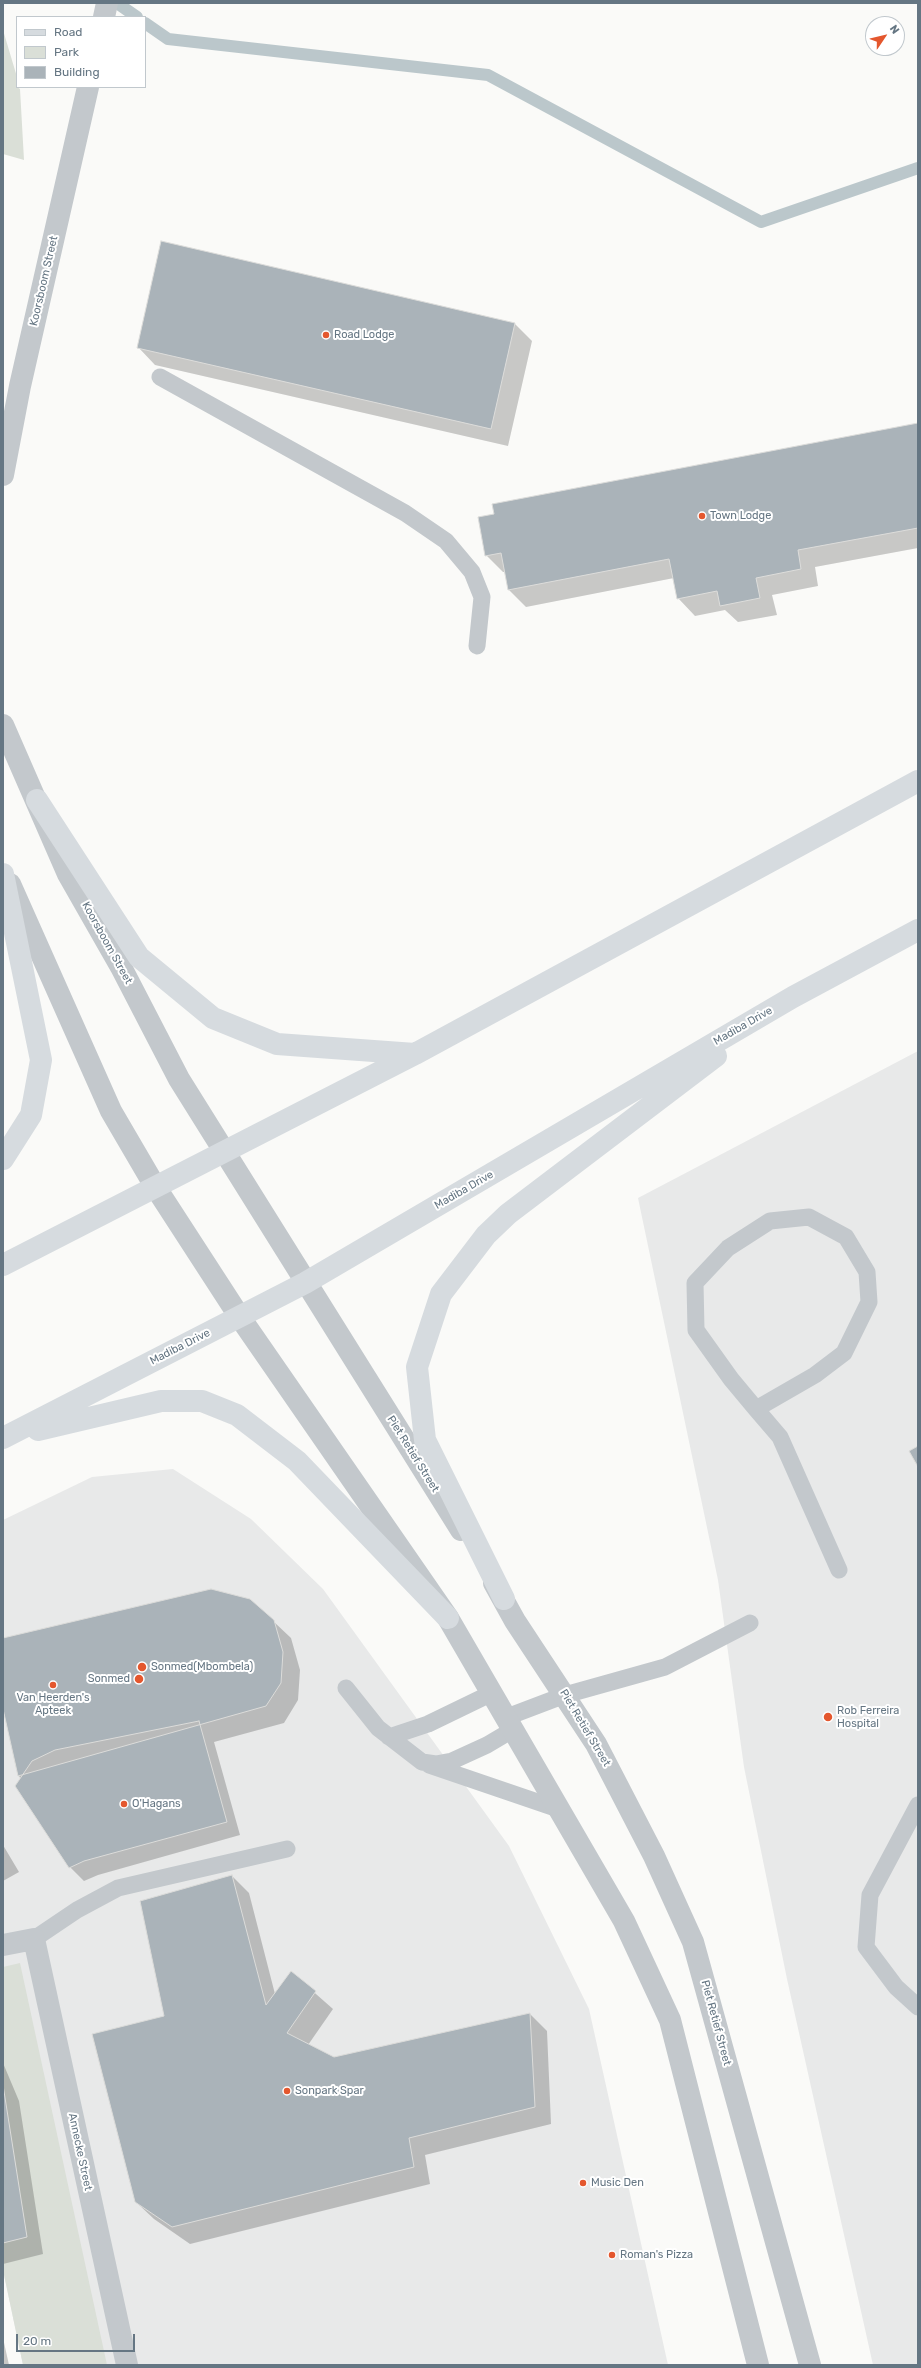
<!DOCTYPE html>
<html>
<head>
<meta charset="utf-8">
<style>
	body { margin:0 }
	#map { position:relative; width:921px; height:2368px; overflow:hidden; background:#fafaf8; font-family:Rubik,sans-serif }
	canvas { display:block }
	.frame { position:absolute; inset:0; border:4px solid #657683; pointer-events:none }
	.legend { position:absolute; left:16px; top:16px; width:130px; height:72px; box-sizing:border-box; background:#fff; border:1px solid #c1c8cd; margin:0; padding:5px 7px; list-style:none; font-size:12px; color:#657683 }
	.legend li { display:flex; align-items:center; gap:8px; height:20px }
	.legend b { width:20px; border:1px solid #c1c8cd }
	.north { position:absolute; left:865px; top:16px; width:40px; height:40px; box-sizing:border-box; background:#fff; border:1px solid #c1c8cd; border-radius:50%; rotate:55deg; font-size:11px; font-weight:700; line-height:16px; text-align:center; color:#657683 }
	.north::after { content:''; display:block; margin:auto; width:14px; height:18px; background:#e4572e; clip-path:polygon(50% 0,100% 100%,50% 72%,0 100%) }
	.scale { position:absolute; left:16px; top:2334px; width:119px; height:18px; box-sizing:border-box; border:2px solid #657683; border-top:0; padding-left:5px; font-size:12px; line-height:14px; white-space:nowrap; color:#657683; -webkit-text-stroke:3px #fff; paint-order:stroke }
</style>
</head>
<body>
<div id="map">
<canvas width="921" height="2368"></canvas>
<div class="frame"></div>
<ul class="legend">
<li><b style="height:5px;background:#d6dbdf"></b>Road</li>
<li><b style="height:11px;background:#dadfd7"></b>Park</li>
<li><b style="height:11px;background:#aab3b9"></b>Building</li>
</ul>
<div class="north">N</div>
<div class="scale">20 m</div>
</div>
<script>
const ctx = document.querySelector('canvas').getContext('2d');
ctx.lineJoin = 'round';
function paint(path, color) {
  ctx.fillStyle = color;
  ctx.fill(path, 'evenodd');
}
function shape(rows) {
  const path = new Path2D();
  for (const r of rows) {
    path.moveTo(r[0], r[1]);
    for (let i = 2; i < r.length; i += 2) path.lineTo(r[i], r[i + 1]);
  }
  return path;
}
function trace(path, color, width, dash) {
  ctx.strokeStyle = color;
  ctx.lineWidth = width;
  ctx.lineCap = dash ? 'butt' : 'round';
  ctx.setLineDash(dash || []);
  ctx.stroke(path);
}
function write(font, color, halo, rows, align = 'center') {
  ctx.font = font + ' Rubik,sans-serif';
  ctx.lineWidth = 4;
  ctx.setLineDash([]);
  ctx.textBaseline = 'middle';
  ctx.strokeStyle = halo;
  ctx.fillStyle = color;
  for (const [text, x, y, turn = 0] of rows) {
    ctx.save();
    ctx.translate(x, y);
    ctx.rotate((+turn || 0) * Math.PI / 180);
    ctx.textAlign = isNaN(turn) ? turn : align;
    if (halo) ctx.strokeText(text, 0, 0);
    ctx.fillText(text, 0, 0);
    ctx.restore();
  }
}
paint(shape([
	[918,1051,918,2365,873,2365,787,1979,744,1767,718,1580,638,1198],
	[173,1469,251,1519,323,1589,509,1846,589,2009,668,2365,23,2365,3,2270,3,1520,92,1477]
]), '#e8e9e9');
paint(shape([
	[3,30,17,77,17,87,20,89,24,160,3,154],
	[20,1963,107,2365,23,2365,3,2270,3,1967]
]), '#dadfd7');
paint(shape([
	[515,324,532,341,508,446,155,365,138,347],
	[918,424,918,548,815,567,818,586,772,595,777,615,738,622,725,610,695,616,678,598,674,578,526,607,509,590,505,572,503,572,486,555],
	[273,1621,291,1638,300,1670,298,1700,284,1723,214,1742,240,1835,98,1875,84,1881,70,1867,19,1776,3,1705,3,1639],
	[3,1845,19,1872,3,1881],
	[232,1876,249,1893,275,1994,291,1972,333,2009,308,2045,333,2058,530,2014,547,2031,551,2124,425,2155,430,2184,190,2244,154,2219,136,2202,165,2016],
	[3,2063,19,2101,43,2254,3,2264],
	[3,2338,9,2365,3,2365]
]), '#0003');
trace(shape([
	[117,3,137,17],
	[145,23,168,39,488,75,761,222,918,168]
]), '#bbc7cb', 12);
const building = shape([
	[161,241,515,323,491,429,137,348,161,241],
	[918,423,918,528,798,550,801,569,756,578,760,598,720,606,717,591,677,599,669,559,508,590,501,553,485,556,478,517,494,514,492,504,918,423],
	[918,1446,918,1467,909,1451,918,1446],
	[211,1589,250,1599,274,1620,283,1652,281,1683,266,1706,18,1776,3,1709,3,1638,211,1589],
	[199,1721,227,1822,84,1861,69,1868,15,1786,32,1761,55,1750,199,1721],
	[232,1875,266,2005,291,1971,316,1991,287,2033,334,2057,530,2013,535,2107,409,2138,414,2167,172,2227,135,2202,92,2034,164,2016,140,1901,232,1875],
	[3,2085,27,2237,3,2243,3,2085]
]);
paint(building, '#aab3b9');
trace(building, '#dcdcda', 1);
trace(shape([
	[160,377,405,513,446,541,472,572,482,597,477,646],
	[756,1409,815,1375,844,1353,869,1302,867,1272,846,1237,809,1217,770,1221,728,1248,695,1283,696,1330,731,1379,756,1409,780,1437,839,1570],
	[346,1688,378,1728,422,1762,436,1764,452,1761,487,1745,514,1729],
	[507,1717,565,1695,665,1667,750,1623],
	[389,1737,428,1724,492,1693],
	[429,1765,561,1810],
	[918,1805,870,1895,866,1947,896,1987,918,2007],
	[34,1939,77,1910,118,1888,287,1849]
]), '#c3c8cc', 17);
trace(shape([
	[3,1945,34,1939,127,2365]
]), '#c3c8cc', 22);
trace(shape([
	[104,17,107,3],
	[3,475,20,386,88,87],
	[3,725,68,874,121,967,179,1079,461,1530],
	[10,884,111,1111,156,1188,239,1316,448,1618,624,1921,670,2020,758,2365],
	[494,1583,515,1621,596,1744,654,1856,693,1942,810,2365]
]), '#c3c8cc', 22);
trace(shape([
	[37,800,139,957,213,1018,277,1044,415,1054],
	[3,874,41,1060,31,1115,3,1159],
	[3,1265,415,1054,918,781],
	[38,1430,161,1401,202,1401,237,1415,297,1461,448,1618],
	[3,1438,305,1283,793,997,918,930],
	[504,1599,425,1440,417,1367,441,1294,486,1235,508,1214,716,1056]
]), '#d6dbdf', 22);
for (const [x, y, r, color] of [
	[326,335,4,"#e4572e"],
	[702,516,4,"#e4572e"],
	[142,1667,5,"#e4572e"],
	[139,1679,5,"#e4572e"],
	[53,1685,4,"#e4572e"],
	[828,1717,5,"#e4572e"],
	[124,1804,4,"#e4572e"],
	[287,2091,4,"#e4572e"],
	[583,2183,4,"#e4572e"],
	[612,2255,4,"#e4572e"]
]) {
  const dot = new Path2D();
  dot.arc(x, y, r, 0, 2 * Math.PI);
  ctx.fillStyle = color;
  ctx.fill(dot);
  trace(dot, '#fff', 1.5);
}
write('11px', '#657683', '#fff', [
	["Koorsboom Street",44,281,-77],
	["Koorsboom Street",107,943,61],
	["Madiba Drive",743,1026,-30],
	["Madiba Drive",464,1190,-30],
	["Madiba Drive",180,1347,-27],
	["Piet Retief Street",413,1454,58],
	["Piet Retief Street",585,1728,59],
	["Piet Retief Street",716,2023,75],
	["Annecke Street",80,2152,78]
]);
write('11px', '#657683', '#fff', [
	["Road Lodge",334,335],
	["Town Lodge",710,516],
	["Sonmed(Mbombela)",151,1667],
	["Sonmed",130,1679,"right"],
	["Van Heerden's",53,1698,"center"],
	["Apteek",53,1711,"center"],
	["Rob Ferreira",837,1711],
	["Hospital",837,1724],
	["O'Hagans",132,1804],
	["Sonpark Spar",295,2091],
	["Music Den",591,2183],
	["Roman's Pizza",620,2255]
], 'left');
</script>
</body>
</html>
